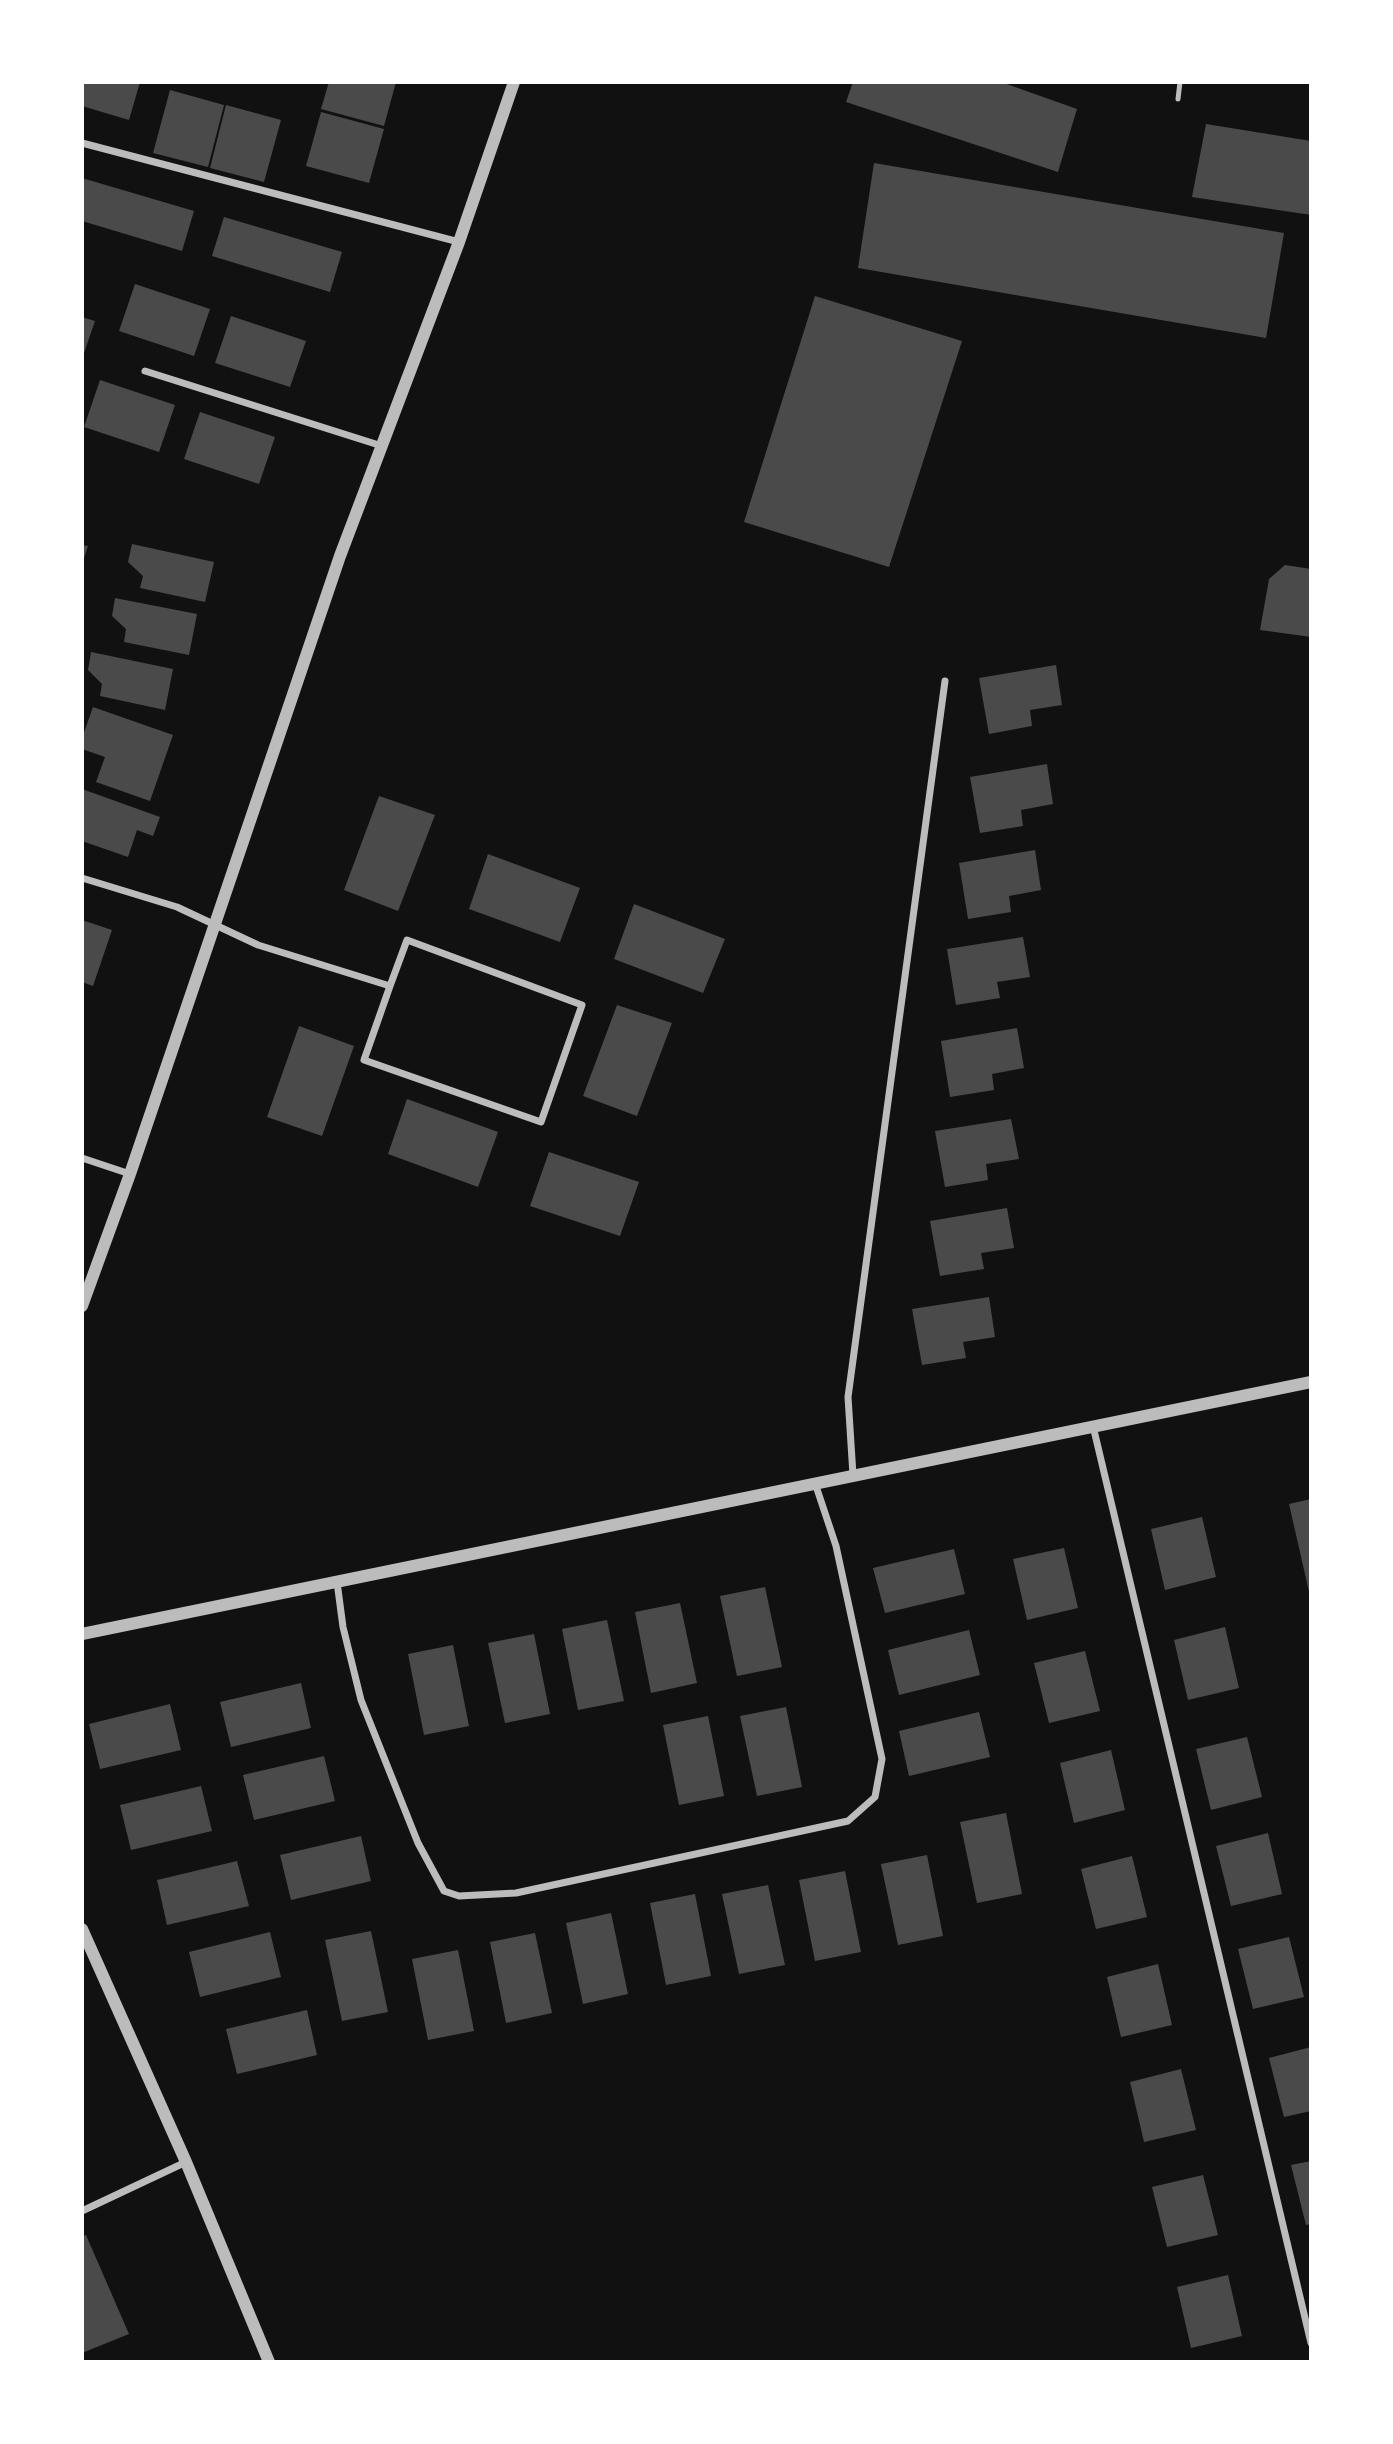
<!DOCTYPE html>
<html>
<head>
<meta charset="utf-8">
<style>
	body { margin:0 }
	#map { position:relative; width:1393px; height:2444px; overflow:hidden; background:#111; font-family:"PT Serif",serif }
	canvas { display:block }
	.frame { position:absolute; inset:0; border:84px solid #fff; pointer-events:none }
</style>
</head>
<body>
<div id="map">
<canvas width="1393" height="2444"></canvas>
<div class="frame"></div>
</div>
<script>
const ctx = document.querySelector('canvas').getContext('2d');
ctx.lineJoin = 'round';
function paint(path, color) {
  ctx.fillStyle = color;
  ctx.fill(path, 'evenodd');
}
function shape(rows) {
  const path = new Path2D();
  for (const r of rows) {
    path.moveTo(r[0], r[1]);
    for (let i = 2; i < r.length; i += 2) path.lineTo(r[i], r[i + 1]);
  }
  return path;
}
function trace(path, color, width, dash) {
  ctx.strokeStyle = color;
  ctx.lineWidth = width;
  ctx.lineCap = dash ? 'butt' : 'round';
  ctx.setLineDash(dash || []);
  ctx.stroke(path);
}
paint(shape([
	[82,82,140,82,129,120,82,106],
	[329,82,396,82,384,126,321,109],
	[853,82,1001,82,1077,109,1058,172,846,102],
	[170,90,224,105,208,167,153,153],
	[226,105,281,120,264,182,210,168],
	[321,112,384,129,369,183,306,166],
	[1206,124,1311,141,1311,215,1192,197],
	[874,163,1284,233,1266,338,858,268],
	[82,178,194,211,182,251,82,221],
	[224,217,342,252,330,292,212,256],
	[135,284,210,309,194,356,119,331],
	[815,296,962,341,889,567,744,522],
	[231,316,306,341,290,387,215,363],
	[82,317,95,321,83,356,82,356],
	[100,380,175,405,159,452,84,427],
	[200,412,275,437,259,484,184,459],
	[132,544,214,562,205,602,140,588,143,576,128,562],
	[82,545,88,546,83,561,82,561],
	[1285,565,1311,569,1311,637,1260,630,1269,579],
	[115,598,197,614,189,655,124,642,126,629,112,616],
	[91,652,173,669,165,710,100,696,102,684,88,670],
	[1056,665,1062,705,1030,710,1032,726,989,734,979,678],
	[93,707,173,735,150,801,96,782,105,757,82,749,82,738],
	[1047,764,1053,804,1021,810,1023,826,980,833,970,777],
	[82,789,160,817,153,836,137,830,128,857,82,841],
	[379,796,435,815,398,911,344,890],
	[1035,850,1041,890,1009,896,1011,912,968,919,959,863],
	[488,854,580,888,560,942,469,909],
	[634,904,725,939,703,993,614,959],
	[82,920,112,930,93,986,82,982],
	[1023,937,1030,977,997,982,1000,998,956,1005,947,949],
	[617,1005,672,1023,637,1116,583,1096],
	[299,1026,354,1046,322,1136,267,1117],
	[1017,1028,1024,1068,992,1074,994,1090,950,1097,941,1041],
	[407,1099,498,1132,478,1187,388,1154],
	[1011,1119,1019,1159,986,1164,988,1180,945,1187,935,1131],
	[549,1152,639,1182,620,1236,530,1206],
	[1007,1208,1014,1248,981,1253,984,1269,940,1276,930,1221],
	[989,1297,995,1337,963,1342,966,1358,922,1365,912,1309],
	[1311,1499,1311,1596,1310,1596,1289,1504],
	[1202,1517,1216,1577,1165,1590,1151,1529],
	[1064,1548,1078,1608,1027,1620,1013,1559],
	[954,1549,965,1594,885,1613,873,1568],
	[765,1587,782,1667,737,1676,720,1596],
	[680,1603,697,1683,651,1693,635,1612],
	[607,1620,624,1701,578,1710,562,1629],
	[1225,1627,1239,1688,1188,1700,1174,1640],
	[969,1630,980,1675,899,1695,888,1650],
	[534,1634,550,1714,505,1723,488,1643],
	[453,1645,469,1726,424,1735,408,1654],
	[1085,1651,1100,1711,1049,1723,1034,1663],
	[301,1683,311,1728,231,1747,220,1702],
	[170,1704,181,1750,100,1769,89,1724],
	[786,1707,802,1787,757,1796,740,1716],
	[979,1712,990,1757,909,1776,899,1731],
	[708,1716,724,1796,679,1805,663,1725],
	[1247,1737,1262,1797,1211,1810,1196,1749],
	[1111,1750,1125,1810,1074,1823,1060,1763],
	[324,1756,335,1801,254,1820,243,1775],
	[201,1786,212,1831,131,1850,120,1805],
	[1006,1813,1022,1894,977,1903,960,1822],
	[1268,1833,1282,1894,1231,1906,1216,1846],
	[361,1836,371,1881,291,1900,280,1855],
	[927,1855,943,1936,898,1945,881,1864],
	[1132,1856,1147,1917,1096,1929,1081,1869],
	[237,1861,249,1906,167,1925,157,1880],
	[845,1871,861,1952,815,1961,799,1880],
	[768,1885,785,1965,739,1974,722,1894],
	[695,1894,711,1976,666,1985,650,1903],
	[611,1913,628,1994,583,2004,566,1923],
	[371,1931,388,2012,342,2021,325,1940],
	[270,1932,281,1977,200,1997,189,1952],
	[535,1933,552,2013,506,2023,490,1942],
	[1289,1937,1304,1997,1253,2009,1238,1949],
	[458,1950,474,2031,428,2040,412,1959],
	[1158,1964,1172,2025,1121,2037,1107,1977],
	[307,2010,317,2055,237,2074,226,2029],
	[1311,2047,1311,2111,1284,2117,1269,2058],
	[1181,2069,1196,2130,1144,2142,1130,2082],
	[1311,2161,1311,2224,1306,2225,1291,2165],
	[1203,2175,1218,2235,1167,2247,1152,2187],
	[86,2235,129,2334,82,2353,82,2237],
	[1228,2275,1242,2336,1191,2348,1177,2287]
]), '#4a4a4a');
trace(shape([
	[1178,99,1180,82]
]), '#bcbcbc', 5);
trace(shape([
	[82,143,459,242],
	[145,371,382,446],
	[82,878,177,907,258,945,390,986,407,940,582,1005,541,1122,364,1060,390,986],
	[82,1158,130,1174],
	[1093,1426,1311,2343],
	[853,1475,848,1397,945,681],
	[337,1582,343,1627,361,1700,418,1843,444,1891,459,1896,516,1893,848,1821,875,1797,882,1759,836,1546,815,1483],
	[82,2211,186,2162]
]), '#bcbcbc', 7);
trace(shape([
	[82,1306,130,1174,340,556,459,242,514,82],
	[82,1634,1311,1382],
	[82,1929,186,2162,269,2362]
]), '#bcbcbc', 12);
</script>
</body>
</html>
